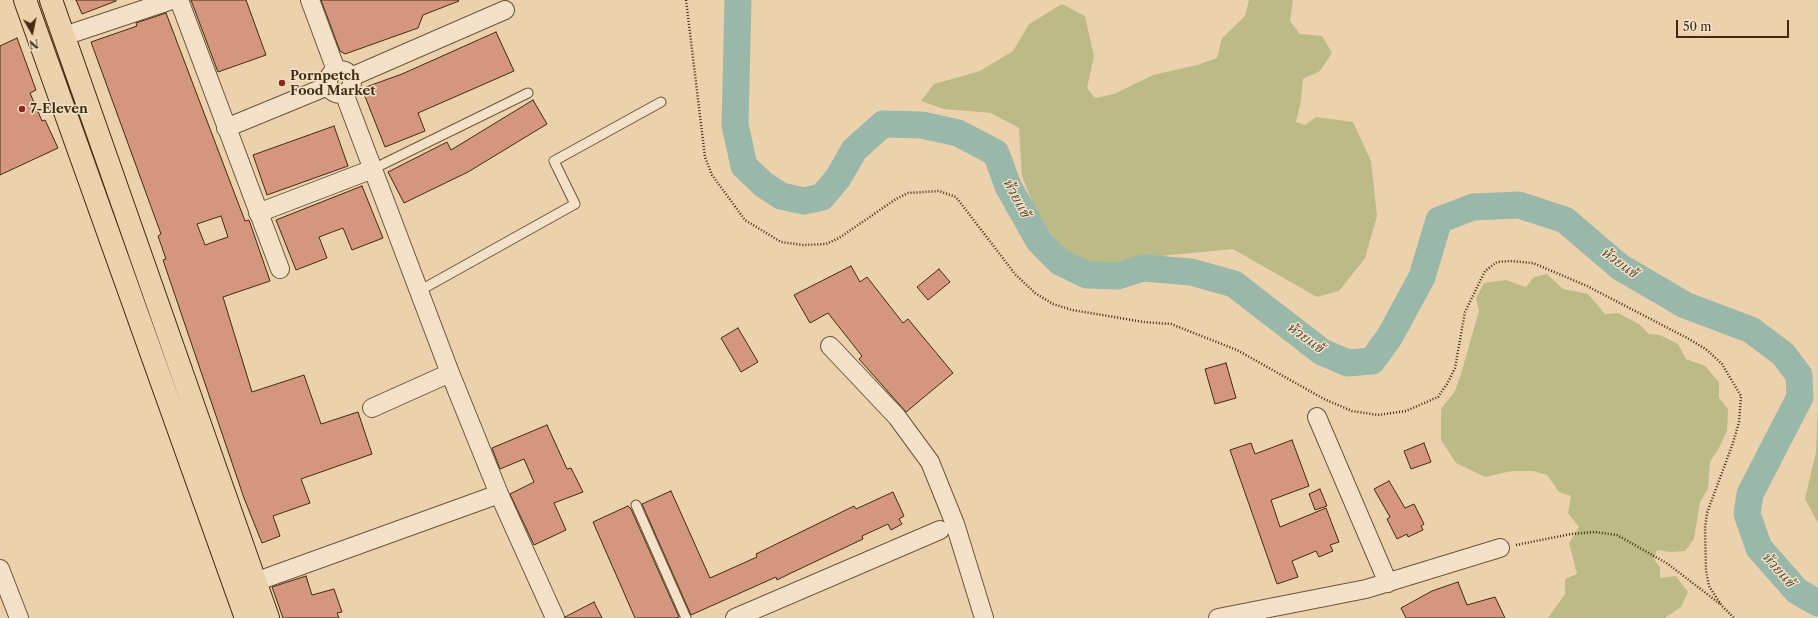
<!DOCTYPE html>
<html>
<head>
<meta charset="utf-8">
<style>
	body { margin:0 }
	#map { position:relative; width:1818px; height:618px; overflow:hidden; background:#ecd2ac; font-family:"Libre Caslon Text",serif }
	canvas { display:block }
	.north { position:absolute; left:12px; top:12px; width:40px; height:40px; -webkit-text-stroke:3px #f3e2c9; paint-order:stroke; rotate:171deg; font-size:11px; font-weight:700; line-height:16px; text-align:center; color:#422b0e }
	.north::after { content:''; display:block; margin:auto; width:14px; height:18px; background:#422b0e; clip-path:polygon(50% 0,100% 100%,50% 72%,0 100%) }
	.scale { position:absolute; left:1676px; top:20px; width:113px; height:18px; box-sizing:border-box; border:2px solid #422b0e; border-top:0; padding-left:5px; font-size:12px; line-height:14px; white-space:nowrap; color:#422b0e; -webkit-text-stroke:3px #f3e2c9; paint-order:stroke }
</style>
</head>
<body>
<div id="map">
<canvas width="1818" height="618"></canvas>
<div class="north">N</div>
<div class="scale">50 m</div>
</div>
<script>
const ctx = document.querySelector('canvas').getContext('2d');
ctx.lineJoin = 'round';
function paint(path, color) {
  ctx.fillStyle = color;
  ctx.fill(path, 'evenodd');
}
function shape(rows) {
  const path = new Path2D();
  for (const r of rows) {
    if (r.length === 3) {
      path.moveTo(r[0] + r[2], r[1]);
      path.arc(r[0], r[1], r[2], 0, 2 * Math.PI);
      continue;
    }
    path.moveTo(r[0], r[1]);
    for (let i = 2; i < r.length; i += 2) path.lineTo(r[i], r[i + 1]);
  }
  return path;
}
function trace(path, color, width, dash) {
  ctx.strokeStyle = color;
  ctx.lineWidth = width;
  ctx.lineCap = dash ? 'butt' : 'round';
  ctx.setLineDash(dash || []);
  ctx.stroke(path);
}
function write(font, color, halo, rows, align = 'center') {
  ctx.font = font + ' "Libre Caslon Text","Noto Serif Thai",serif';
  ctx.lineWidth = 3;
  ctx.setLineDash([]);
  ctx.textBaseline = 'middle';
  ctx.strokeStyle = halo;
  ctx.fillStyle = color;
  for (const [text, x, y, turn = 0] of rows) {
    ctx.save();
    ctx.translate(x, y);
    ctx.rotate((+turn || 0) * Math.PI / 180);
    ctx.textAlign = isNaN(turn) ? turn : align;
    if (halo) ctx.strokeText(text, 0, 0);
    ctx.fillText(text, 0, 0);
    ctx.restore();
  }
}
paint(shape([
	[1249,0,1293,0,1290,21,1300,34,1322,36,1332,53,1320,71,1303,79,1301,101,1296,122,1305,125,1316,117,1353,122,1371,161,1377,216,1365,258,1339,291,1317,297,1233,249,1150,257,1123,265,1095,266,1068,255,1038,217,1022,176,1019,128,991,113,944,109,921,101,934,84,980,71,1013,51,1029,24,1062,4,1085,16,1094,56,1087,88,1095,98,1114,94,1153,75,1197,65,1217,58,1222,38,1245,16],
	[1547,274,1563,289,1588,294,1605,314,1618,313,1639,324,1649,334,1660,335,1678,344,1686,359,1705,366,1719,382,1719,398,1728,409,1727,431,1719,448,1710,462,1708,489,1700,502,1694,539,1685,551,1670,552,1657,550,1654,559,1660,567,1660,578,1676,576,1688,592,1681,607,1665,618,1548,618,1565,594,1565,579,1577,574,1569,543,1579,527,1568,513,1571,496,1559,492,1547,475,1533,471,1512,471,1485,477,1456,463,1441,440,1441,409,1455,391,1460,377,1479,311,1476,298,1484,283,1506,280,1526,287,1534,277],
	[1818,404,1818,523,1805,499,1816,452]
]), '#bcbb87');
trace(shape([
	[738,0,735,125,744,166,763,184,781,196,804,201,822,197,838,178,854,150,883,124,922,125,958,133,996,153,1008,186,1039,241,1060,262,1087,275,1118,276,1143,268,1191,272,1234,284,1322,352,1348,363,1372,361,1390,336,1422,277,1439,220,1473,207,1519,205,1565,220,1620,267,1685,305,1751,330,1783,354,1799,375,1800,397,1750,494,1747,514,1759,548,1797,591,1818,603]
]), '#99b8a9', 27);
const building = shape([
	[76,0,116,0,116,1,82,14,76,0],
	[191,0,246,0,266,55,218,72,191,0],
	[321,0,458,0,459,1,423,15,418,28,345,54,340,51,321,0],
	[166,13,245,221,249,220,270,281,223,297,252,392,304,375,321,424,358,412,372,454,301,479,310,503,273,516,280,536,262,543,244,498,163,260,166,259,158,236,161,234,91,42,137,26,136,23,166,13],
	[221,216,228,237,205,245,197,224,221,216],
	[496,32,514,71,418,113,425,131,385,147,364,94,366,87,402,74,496,32],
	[17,38,36,90,30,93,42,121,45,120,58,148,0,175,0,46,17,38],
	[533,100,547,124,468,172,404,203,388,172,447,142,451,150,533,100],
	[334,126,348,166,267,195,253,155,334,126],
	[362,186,383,238,352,250,343,228,319,237,327,258,296,270,276,220,362,186],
	[851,266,860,282,867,277,903,323,908,319,953,373,906,412,859,359,862,356,828,313,810,323,794,295,851,266],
	[939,269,950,282,928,300,917,287,939,269],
	[738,328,758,362,741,372,721,338,738,328],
	[1226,363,1236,398,1215,404,1205,369,1226,363],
	[547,425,567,469,571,468,583,492,554,503,566,530,534,545,510,494,534,482,524,459,500,469,492,448,547,425],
	[1292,440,1309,486,1271,500,1280,527,1326,508,1339,542,1330,545,1333,551,1319,557,1316,551,1292,561,1298,577,1277,584,1230,450,1251,443,1255,454,1292,440],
	[1424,443,1431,462,1411,469,1404,451,1424,443],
	[1389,481,1405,508,1414,504,1424,524,1421,526,1423,530,1408,537,1407,534,1397,539,1387,519,1390,517,1374,489,1389,481],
	[1320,489,1327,506,1315,510,1309,494,1320,489],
	[671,491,710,578,757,557,756,554,854,506,856,509,893,492,904,516,899,519,902,524,891,530,888,524,862,536,863,539,789,574,777,580,776,577,691,615,642,504,671,491],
	[628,506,631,509,679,617,676,618,635,618,593,522,628,506],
	[306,576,312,595,334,589,342,612,337,613,339,618,283,618,272,587,306,576],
	[1458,582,1467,605,1495,597,1505,618,1406,618,1401,608,1432,591,1458,582],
	[594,602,602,618,565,618,565,617,594,602]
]);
paint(building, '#d4967f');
trace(building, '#422b0e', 1);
const lane = shape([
	[373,169,528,93],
	[419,291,575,204,554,161,661,102],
	[636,505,686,618]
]);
const street = shape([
	[179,0,280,269],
	[310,0,336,70],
	[64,36,172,0],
	[340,82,12],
	[351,77,505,10],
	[344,93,450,373,499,494,555,618],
	[226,128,328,86],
	[258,213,373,169],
	[830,346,897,417,930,462,955,524,984,618],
	[372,408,450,373],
	[1317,417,1388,583],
	[0,569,19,618],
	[255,582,499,494],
	[735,618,940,530],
	[1218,618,1366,589,1500,548]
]);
const primary = shape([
	[25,0,246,618],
	[51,0,268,618]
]);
trace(lane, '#6c5536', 11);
trace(street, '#6c5536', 20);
trace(primary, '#422b0e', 24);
trace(shape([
	[686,0,705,157,712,175,745,220,781,242,803,245,826,244,839,238,896,199,908,193,939,191,956,197,1015,274,1035,293,1053,304,1072,310,1144,322,1171,324,1237,350,1324,399,1352,411,1378,415,1406,411,1438,397,1447,384,1455,368,1465,312,1485,271,1497,262,1510,261,1533,263,1587,286,1689,339,1707,350,1722,364,1741,396,1739,422,1733,443,1707,513,1705,528,1706,571,1709,586,1722,606,1734,618],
	[1516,545,1571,534,1595,532,1617,535,1668,564,1720,604]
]), '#422b0e', 2.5, [1, 2]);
trace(lane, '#f3e2c9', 9);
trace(street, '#f3e2c9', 18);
trace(primary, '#ecd2ac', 22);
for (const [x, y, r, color] of [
	[282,83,4,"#8f2418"],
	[22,109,4,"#8f2418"]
]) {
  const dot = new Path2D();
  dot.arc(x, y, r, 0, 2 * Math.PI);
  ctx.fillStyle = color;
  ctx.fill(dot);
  trace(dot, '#f3e2c9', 1.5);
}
write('bold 13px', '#422b0e', '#f3e2c9', [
	["Pornpetch",290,76],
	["Food Market",290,91],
	["7-Eleven",30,109]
], 'left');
write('italic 14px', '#53472d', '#f3e2c9', [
	["ห้วยแข้",1016,198,62],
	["ห้วยแข้",1619,263,36],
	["ห้วยแข้",1305,338,36],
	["ห้วยแข้",1778,570,48]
]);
</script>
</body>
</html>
